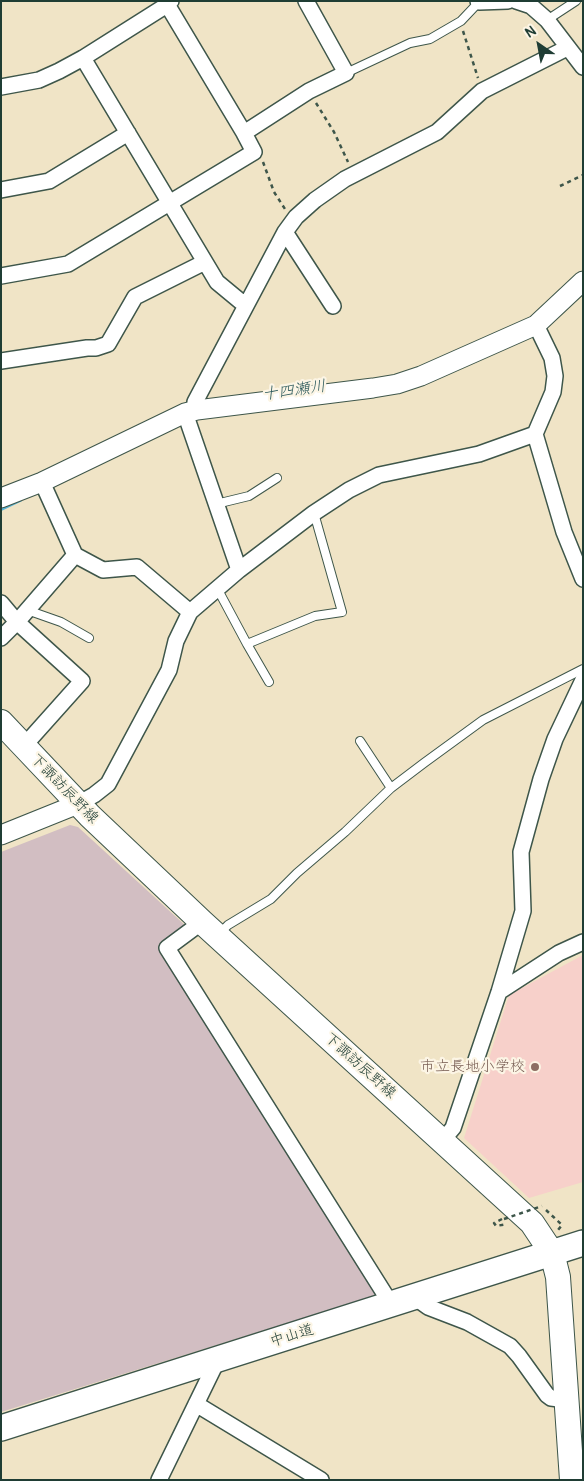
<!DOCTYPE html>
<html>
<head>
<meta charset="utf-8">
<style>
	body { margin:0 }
	#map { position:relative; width:584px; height:1481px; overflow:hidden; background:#f0e4c6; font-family:Pangolin,sans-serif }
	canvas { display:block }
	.frame { position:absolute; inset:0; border:2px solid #1f3d34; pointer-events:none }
	.north { position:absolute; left:514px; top:20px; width:50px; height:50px; -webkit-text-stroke:4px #fcf5e5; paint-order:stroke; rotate:327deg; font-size:14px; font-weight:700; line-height:20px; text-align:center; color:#1f3d34 }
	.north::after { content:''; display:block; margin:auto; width:18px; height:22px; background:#1f3d34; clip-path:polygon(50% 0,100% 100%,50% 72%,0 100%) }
</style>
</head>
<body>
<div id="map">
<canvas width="584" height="1481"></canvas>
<div class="frame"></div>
<div class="north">N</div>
</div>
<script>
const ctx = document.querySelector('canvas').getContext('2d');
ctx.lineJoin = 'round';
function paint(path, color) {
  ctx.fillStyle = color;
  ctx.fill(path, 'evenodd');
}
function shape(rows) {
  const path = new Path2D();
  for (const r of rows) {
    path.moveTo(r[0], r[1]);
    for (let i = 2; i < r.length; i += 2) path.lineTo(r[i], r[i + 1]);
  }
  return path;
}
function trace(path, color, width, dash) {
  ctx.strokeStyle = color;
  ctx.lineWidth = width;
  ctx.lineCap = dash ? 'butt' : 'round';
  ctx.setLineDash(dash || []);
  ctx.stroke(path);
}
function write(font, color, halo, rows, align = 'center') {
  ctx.font = font + ' Pangolin,"Klee One",sans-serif';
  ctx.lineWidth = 4.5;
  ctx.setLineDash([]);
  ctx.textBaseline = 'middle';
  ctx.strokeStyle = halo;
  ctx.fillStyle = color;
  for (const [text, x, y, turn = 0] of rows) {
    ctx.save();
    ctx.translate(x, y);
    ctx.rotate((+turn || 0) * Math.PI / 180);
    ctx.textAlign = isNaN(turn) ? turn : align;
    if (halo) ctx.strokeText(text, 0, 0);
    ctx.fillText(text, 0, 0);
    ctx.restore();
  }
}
paint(shape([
	[583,955,583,1182,529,1198,464,1138,509,995]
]), '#f7d0ca');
paint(shape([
	[70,825,78,827,187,927,161,945,381,1294,1,1412,1,852]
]), '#d2bec2');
trace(shape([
	[1,509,20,500]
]), '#56b3d4', 4);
const service = shape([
	[547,20,576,1],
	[346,73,410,43,430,39,461,21,479,2],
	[216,504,249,496,277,478],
	[217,588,247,644,315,616,342,612,314,513],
	[27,610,61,622,89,638],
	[247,644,269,682],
	[360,741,391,788],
	[219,934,228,925,271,899,297,873,345,832,391,788,424,763,483,720,583,669]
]);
const minor = shape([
	[478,1,479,2,508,1],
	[516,1,531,6,547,20,583,67],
	[83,58,217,282,246,306],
	[1,87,39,80,59,71,83,58,167,5,171,1],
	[244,133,309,91,346,73,306,1],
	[1,190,49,181,128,133],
	[285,232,333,306],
	[1,276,68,264,254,152,244,133,165,1],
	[536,325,552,358,555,376,553,392,535,434,564,532,583,579],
	[1,361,87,348,96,348,108,344,135,297,205,262],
	[197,410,195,402,285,232,296,217,315,200,345,179,437,132,482,91,567,48],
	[185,413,239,570],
	[42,482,75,555,103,570,137,567,190,612],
	[1,603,17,622,82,681,23,747],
	[1,638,17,622,75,555],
	[78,804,94,795,108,784,169,670,176,641,190,612,239,570,314,513,349,490,379,475,479,454,535,434],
	[202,922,167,948,391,1304],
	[499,992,559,953,583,942],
	[442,1141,453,1128,499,992,523,911,521,852,541,779,555,739,583,680],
	[414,1297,428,1307,467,1322,510,1346,519,1356,547,1395,551,1398,567,1400],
	[196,1404,321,1480],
	[159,1480,218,1359]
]);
const tertiary = shape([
	[1,498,42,482,185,413,197,410,373,388,397,384,421,376,536,325,583,281],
	[1,835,78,804]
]);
const primary = shape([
	[1,722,90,816,202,922,532,1223,552,1253,558,1277,572,1480]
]);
const trunk = shape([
	[1,1428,583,1243]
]);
trace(service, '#3e564a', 10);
trace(minor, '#3e564a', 18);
trace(tertiary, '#3e564a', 21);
trace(primary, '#3e564a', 26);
trace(trunk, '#3e564a', 28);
trace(shape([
	[463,31,478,78],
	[316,103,334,132,348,162],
	[263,162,274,192,285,209],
	[560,186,583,175],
	[546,1210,562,1225,558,1230],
	[502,1219,494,1223,496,1226,507,1224]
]), '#3e564a', 2.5, [4, 4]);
trace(service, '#fff', 8);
trace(minor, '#fff', 15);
trace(tertiary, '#fff', 19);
trace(primary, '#fff', 24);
trace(trunk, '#fff', 25);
trace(shape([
	[504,1219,542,1206]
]), '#3e564a', 2.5, [4, 4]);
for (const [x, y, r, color] of [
	[535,1067,5,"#8d6e63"]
]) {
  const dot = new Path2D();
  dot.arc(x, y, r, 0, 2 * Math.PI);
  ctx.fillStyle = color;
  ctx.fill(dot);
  trace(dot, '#fcf5e5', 2);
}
write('15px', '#1f3d34', '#fcf5e5', [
	["下諏訪辰野線",64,789,46],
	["下諏訪辰野線",360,1066,42],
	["中山道",292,1336,-17]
]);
write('15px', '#785e54', '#fcf5e5', [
	["市立長地小学校",525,1067]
], 'right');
write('italic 16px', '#2d5a5c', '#fcf5e5', [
	["十四瀬川",294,391,-8]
]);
</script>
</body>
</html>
